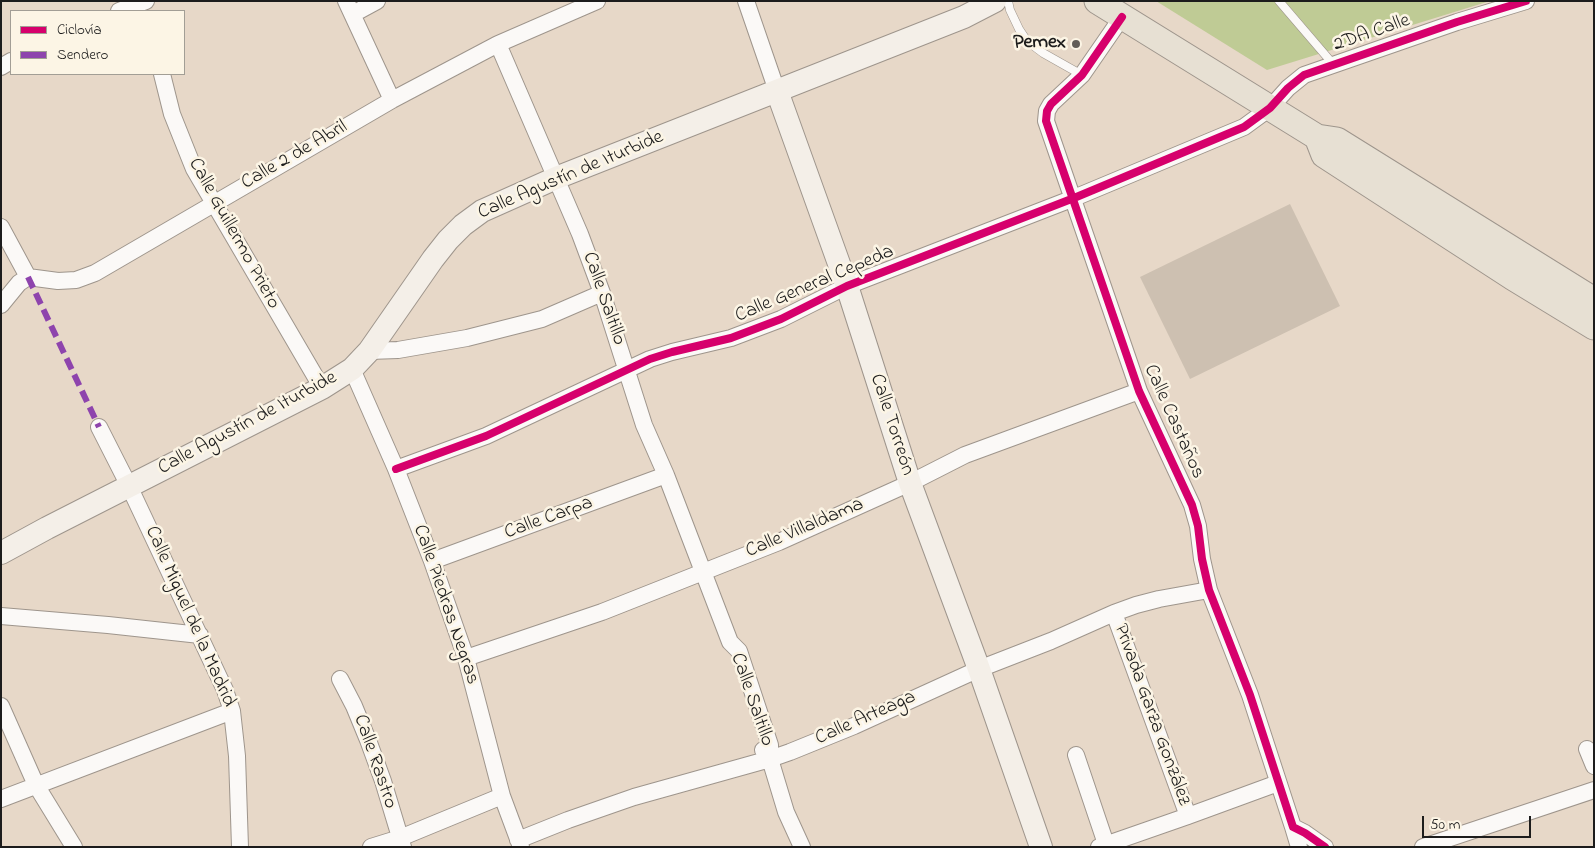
<!DOCTYPE html>
<html>
<head>
<meta charset="utf-8">
<style>
	body { margin:0 }
	#map { position:relative; width:1595px; height:848px; overflow:hidden; background:#e7d8c8; font-family:"Indie Flower",sans-serif }
	canvas { display:block }
	.frame { position:absolute; inset:0; border:2px solid #1c1c1c; pointer-events:none }
	.legend { position:absolute; left:10px; top:10px; width:175px; height:65px; box-sizing:border-box; background:#fcf5e5; border:1px solid #a29e95; margin:0; padding:6px 9px; list-style:none; font-size:15px; color:#1c1c1c }
	.legend li { display:flex; align-items:center; gap:10px; height:25px }
	.legend b { width:25px; border:1px solid #a29e95 }
	.scale { position:absolute; left:1422px; top:816px; width:109px; height:22px; box-sizing:border-box; border:2px solid #1c1c1c; border-top:0; padding-left:6px; font-size:15px; line-height:18px; white-space:nowrap; color:#1c1c1c; -webkit-text-stroke:4px #fcf5e5; paint-order:stroke }
</style>
</head>
<body>
<div id="map">
<canvas width="1595" height="848"></canvas>
<div class="frame"></div>
<ul class="legend">
<li><b style="height:6px;background:#d6006c"></b>Ciclovía</li>
<li><b style="height:6px;background:#8e44ad"></b>Sendero</li>
</ul>
<div class="scale">50 m</div>
</div>
<script>
const ctx = document.querySelector('canvas').getContext('2d');
ctx.lineJoin = 'round';
function paint(path, color) {
  ctx.fillStyle = color;
  ctx.fill(path, 'evenodd');
}
function shape(rows) {
  const path = new Path2D();
  for (const r of rows) {
    path.moveTo(r[0], r[1]);
    for (let i = 2; i < r.length; i += 2) path.lineTo(r[i], r[i + 1]);
  }
  return path;
}
function trace(path, color, width, dash) {
  ctx.strokeStyle = color;
  ctx.lineWidth = width;
  ctx.lineCap = dash ? 'butt' : 'round';
  ctx.setLineDash(dash || []);
  ctx.stroke(path);
}
function write(font, color, halo, rows, align = 'center') {
  ctx.font = font + ' "Indie Flower",sans-serif';
  ctx.lineWidth = 5;
  ctx.setLineDash([]);
  ctx.textBaseline = 'middle';
  ctx.strokeStyle = halo;
  ctx.fillStyle = color;
  for (const [text, x, y, turn = 0] of rows) {
    ctx.save();
    ctx.translate(x, y);
    ctx.rotate((+turn || 0) * Math.PI / 180);
    ctx.textAlign = isNaN(turn) ? turn : align;
    if (halo) ctx.strokeText(text, 0, 0);
    ctx.fillText(text, 0, 0);
    ctx.restore();
  }
}
paint(shape([
	[1156,1,1490,1,1267,70]
]), '#bfcb95');
paint(shape([
	[1290,204,1340,306,1190,379,1140,277]
]), '#cdc0b1');
const lane = shape([
	[1008,1,1010,10,1019,29,1027,41,1043,53,1082,75],
	[1279,1,1333,64]
]);
const street = shape([
	[346,1,392,100],
	[746,1,777,91],
	[119,11,146,1],
	[353,14,377,1],
	[1122,17,1082,75,1051,104,1047,111,1046,121,1139,391,1192,505,1198,526,1202,559,1209,590,1250,695,1293,827,1305,833,1325,847],
	[498,44,580,234,602,293,644,425,666,475,730,642,739,651,770,745,770,759],
	[1,67,11,61],
	[162,74,172,114,194,169,322,388],
	[1,227,28,277],
	[1,305,19,283,28,277,58,281,76,280,95,273,392,100,498,44,597,1],
	[369,351,398,350,467,338,542,319,602,293],
	[352,369,396,469,432,561,466,658,502,796,521,847],
	[99,427,129,486,225,690,232,711,237,756,240,847],
	[396,469,486,436,650,359,672,352,731,338,781,319,847,286,1074,198,1244,127,1270,108,1288,88,1304,75,1457,22,1526,1],
	[432,561,666,475],
	[1114,613,1188,816],
	[1,616,108,625,200,635],
	[466,658,602,612,779,542,910,483,965,455,1139,391],
	[340,679,354,706,368,740,383,781,403,847],
	[1,706,36,785,74,847],
	[1587,749,1594,766],
	[763,750,770,759,786,812,802,847],
	[1076,755,1106,844],
	[1,799,232,711],
	[1293,827,1299,847],
	[518,840,568,820,634,797,770,759,790,752,854,726,979,669,1051,641,1114,613,1136,605,1159,599,1209,590],
	[371,847,400,838,502,796],
	[1099,847,1188,816,1278,783],
	[1423,847,1594,790]
]);
const secondary = shape([
	[777,91,847,286,910,483,979,669,1041,847],
	[1,553,47,528,322,388,352,369,369,351,433,259,448,240,463,225,482,211,556,178,964,17,995,1]
]);
const primary = shape([
	[1097,1,1317,137,1337,140,1594,300],
	[1317,137,1324,155,1512,277,1594,327]
]);
trace(lane, '#9e958c', 9);
trace(street, '#9e958c', 18);
trace(secondary, '#9e958c', 24);
trace(primary, '#9e958c', 27);
trace(lane, '#fbf9f7', 8);
trace(street, '#fbf9f7', 16);
trace(secondary, '#f4efe8', 22);
trace(primary, '#e7e0d3', 25);
trace(shape([
	[28,277,99,427]
]), '#8e44ad', 6, [12, 6]);
trace(shape([
	[1122,17,1082,75,1051,104,1047,111,1046,121,1139,391,1192,505,1198,526,1202,559,1209,590,1250,695,1293,827,1305,833,1325,847],
	[396,469,486,436,650,359,672,352,731,338,781,319,847,286,1074,198,1244,127,1270,108,1288,88,1304,75,1457,22,1526,1]
]), '#d6006c', 8);
for (const [x, y, r, color] of [
	[1076,44,5,"#635e58"]
]) {
  const dot = new Path2D();
  dot.arc(x, y, r, 0, 2 * Math.PI);
  ctx.fillStyle = color;
  ctx.fill(dot);
  trace(dot, '#fcf5e5', 2);
}
write('20px', '#1c1c1c', '#fcf5e5', [
	["2DA Calle",1372,34,-19],
	["Calle 2 de Abril",295,156,-30],
	["Calle Agustín de Iturbide",571,176,-23],
	["Calle Guillermo Prieto",233,234,61],
	["Calle General Cepeda",815,285,-23],
	["Calle Saltillo",603,299,71],
	["Calle Castaños",1173,422,66],
	["Calle Agustín de Iturbide",248,424,-28],
	["Calle Torreón",891,425,72],
	["Calle Carpa",549,519,-20],
	["Calle Villaldama",805,529,-23],
	["Calle Piedras Negras",445,605,71],
	["Calle Miguel de la Madrid",189,617,66],
	["Calle Saltillo",751,700,71],
	["Privada Garza González",1151,715,70],
	["Calle Arteaga",866,719,-24],
	["Calle Rastro",374,762,71]
]);
write('bold 20px', '#1c1c1c', '#fcf5e5', [
	["Pemex",1066,44]
], 'right');
</script>
</body>
</html>
